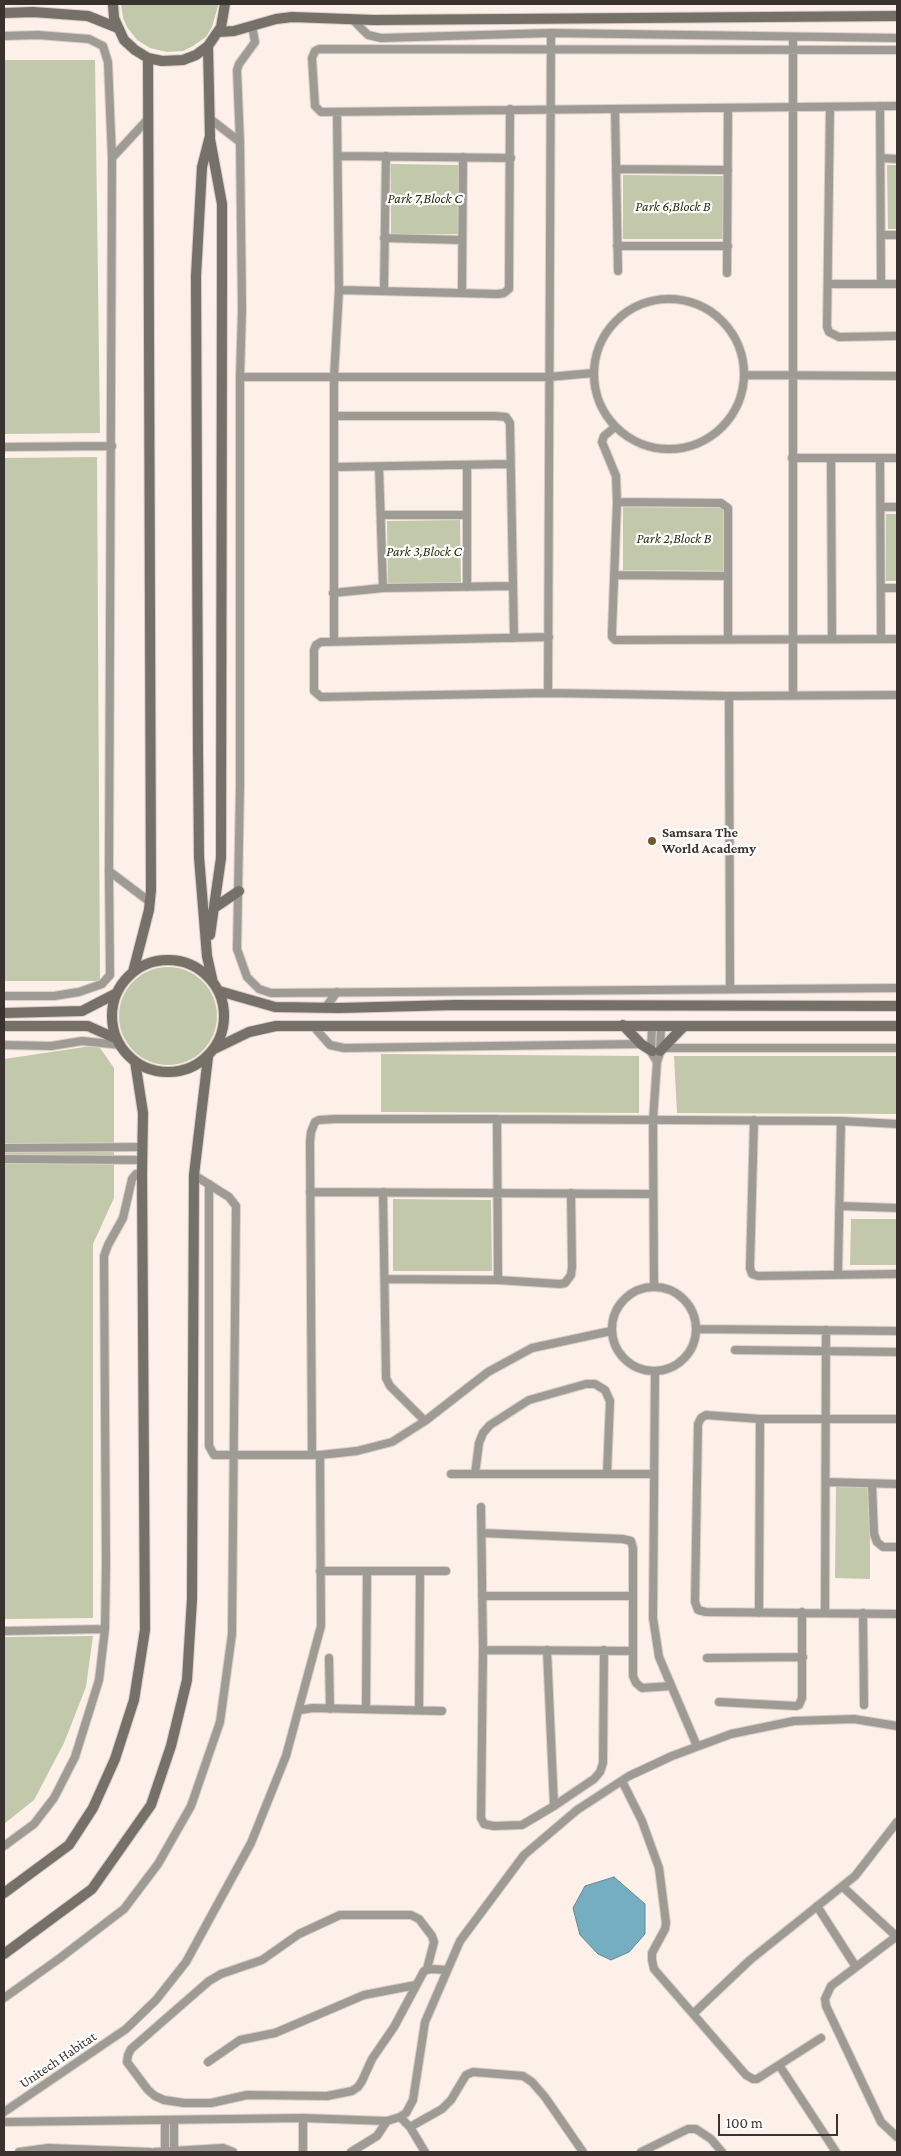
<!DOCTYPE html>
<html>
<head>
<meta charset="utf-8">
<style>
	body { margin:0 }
	#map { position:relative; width:901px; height:2156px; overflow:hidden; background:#fdf0e9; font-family:"Crimson Pro",serif }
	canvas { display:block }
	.frame { position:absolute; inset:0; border:5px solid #39322f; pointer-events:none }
	.scale { position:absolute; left:718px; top:2114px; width:120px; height:22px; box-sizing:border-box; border:2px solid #39322f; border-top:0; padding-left:6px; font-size:15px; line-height:18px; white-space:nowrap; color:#39322f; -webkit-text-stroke:4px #fff; paint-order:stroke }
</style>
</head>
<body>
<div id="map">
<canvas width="901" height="2156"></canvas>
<div class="frame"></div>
<div class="scale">100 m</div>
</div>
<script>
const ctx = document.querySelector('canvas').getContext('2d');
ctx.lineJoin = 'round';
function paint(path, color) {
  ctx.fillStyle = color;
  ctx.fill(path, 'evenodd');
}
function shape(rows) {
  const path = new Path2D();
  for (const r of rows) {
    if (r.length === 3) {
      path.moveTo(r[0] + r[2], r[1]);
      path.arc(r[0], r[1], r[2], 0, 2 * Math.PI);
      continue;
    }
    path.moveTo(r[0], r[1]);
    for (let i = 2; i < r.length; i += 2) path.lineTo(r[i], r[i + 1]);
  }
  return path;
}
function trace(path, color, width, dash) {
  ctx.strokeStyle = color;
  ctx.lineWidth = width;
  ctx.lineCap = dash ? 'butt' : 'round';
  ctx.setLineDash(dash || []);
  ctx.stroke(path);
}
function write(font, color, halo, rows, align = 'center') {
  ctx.font = font + ' "Crimson Pro",serif';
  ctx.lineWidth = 4.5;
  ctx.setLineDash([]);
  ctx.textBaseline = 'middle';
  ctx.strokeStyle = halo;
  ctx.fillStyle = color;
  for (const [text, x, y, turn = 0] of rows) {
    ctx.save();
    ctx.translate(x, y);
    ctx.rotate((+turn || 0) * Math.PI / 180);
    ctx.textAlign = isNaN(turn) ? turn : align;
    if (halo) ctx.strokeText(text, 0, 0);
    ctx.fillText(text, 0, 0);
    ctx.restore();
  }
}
paint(shape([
	[121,4,218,4,218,6,212,27,206,37,193,46,183,51,167,52,150,48,137,40,127,27,123,18],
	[4,60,95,60,100,433,4,434],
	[391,164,459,165,458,234,391,234],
	[887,165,897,165,897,229,888,229],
	[623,175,724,176,724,239,623,239],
	[97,457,100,981,4,981,4,458],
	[623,507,725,508,725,571,623,570],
	[886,514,897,514,897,581,886,581],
	[460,520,461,583,388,583,387,521],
	[168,1016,49],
	[98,1045,114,1068,114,1198,93,1244,93,1618,4,1619,4,1059],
	[381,1054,639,1056,639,1113,381,1112],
	[674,1056,897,1056,897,1114,677,1113],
	[393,1199,491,1200,492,1271,393,1271],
	[851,1219,897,1219,897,1265,850,1265],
	[836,1486,870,1486,870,1579,835,1578],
	[93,1636,86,1687,64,1743,34,1800,4,1824,4,1637]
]), '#c2c9ab');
const water = shape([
	[614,1877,645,1904,645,1934,629,1952,611,1960,598,1954,580,1935,573,1908,585,1886,614,1877]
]);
paint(water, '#75aec0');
trace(water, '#638994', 1);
const street = shape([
	[352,19,368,35,381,38,551,33,897,38],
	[252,26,255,42,239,64,237,70,240,142,242,309,240,377,240,786,237,949,247,977,259,989,271,993,897,988],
	[4,36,38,35,89,39,103,46,108,62,112,158,109,871,110,975,102,984,79,992,54,996,4,996],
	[793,37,793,694],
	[897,50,319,49,315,51,312,58,315,106,321,112,897,106],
	[880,106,881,283],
	[830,107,827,327,829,332,839,337,897,336],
	[615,109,618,271],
	[209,118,240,142],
	[339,156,511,158],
	[112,158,148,119],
	[881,158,897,159],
	[616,169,728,170],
	[881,235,897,235],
	[384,238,462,240],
	[617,246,728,246],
	[727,273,728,108],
	[828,284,897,284],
	[384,289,386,156],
	[339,290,498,294,504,293,509,289,510,109],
	[462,291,463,157],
	[669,374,75],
	[745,375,897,376],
	[240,377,549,377,593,373],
	[335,416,495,416,506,417,510,423,514,638],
	[615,427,604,436,602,442,616,476,617,502,612,632,612,637,615,640,897,639],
	[4,447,112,446],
	[792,458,897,458],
	[831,458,832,639],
	[880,458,881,639],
	[335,467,510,464],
	[379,467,383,588],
	[617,502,715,503,721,503,728,508,728,639],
	[881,507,897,507],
	[381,515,467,515],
	[615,575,728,576],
	[467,587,467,465],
	[881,588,897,588],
	[333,593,383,588,513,586],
	[549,637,321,642,316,645,314,650,314,691,321,697,548,693,729,696,897,695],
	[334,640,334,377,339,290,337,112],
	[548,693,551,33],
	[729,696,730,988],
	[109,871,150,902],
	[325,1008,337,992],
	[313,1026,330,1045,344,1048,641,1044],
	[652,1026,651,1052,657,1062,660,1053,661,1026],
	[4,1045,51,1046,82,1041,121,1045],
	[664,1048,897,1048],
	[497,1119,498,1280],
	[754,1120,750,1268,752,1274,758,1276,897,1274],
	[4,1148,143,1147],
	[4,1159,142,1160],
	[209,1184,209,1446,214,1455,320,1455,357,1451,392,1442,425,1421,488,1372,532,1348,611,1331],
	[310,1192,653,1194],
	[383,1192,386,1378,390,1386,425,1421],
	[840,1206,897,1208],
	[838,1274,841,1121],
	[385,1279,498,1280,560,1284,565,1283,571,1275,572,1267,571,1193],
	[654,1329,42],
	[654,1287,653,1120,657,1062],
	[696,1329,897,1331],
	[735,1350,897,1352],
	[655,1372,653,1618,659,1657,697,1746],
	[897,1419,760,1419,706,1415,701,1418,698,1424,695,1602,698,1610,706,1612,897,1614],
	[312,1455,310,1142,311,1132,315,1122,319,1120,335,1119,497,1119,841,1121,897,1124],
	[451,1474,654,1474],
	[475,1474,479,1443,483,1433,490,1425,529,1400,586,1384,595,1384,605,1390,610,1401,607,1474],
	[826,1482,897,1484],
	[872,1484,874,1534,877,1542,883,1547,897,1547],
	[481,1507,483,1650,481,1818,484,1824,494,1826,522,1825,554,1806,594,1779,600,1772,603,1763,604,1650],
	[482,1533,623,1539,631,1541,633,1548,633,1676,636,1683,642,1688,671,1686],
	[320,1571,446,1571],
	[482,1596,632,1596],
	[825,1612,826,1330],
	[759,1613,760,1419],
	[863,1613,864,1705],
	[4,1631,105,1629],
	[483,1650,632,1651],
	[547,1650,554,1806],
	[329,1658,330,1709],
	[707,1658,803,1657],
	[719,1702,796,1706,799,1705,802,1698,802,1612],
	[366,1709,367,1571],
	[300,1710,313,1708,442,1711],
	[419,1710,420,1571],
	[622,1781,642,1821,659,1868,666,1923,665,1929,652,1953,652,1960,654,1969,746,2075,753,2079,757,2079,821,2038],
	[4,1846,34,1824,54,1798,75,1757,99,1680,105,1629,106,1563,104,1256,108,1245,123,1218,132,1179,136,1174,142,1173],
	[843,1887,897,1937],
	[817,1906,856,1967],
	[897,1936,831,1986,825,1999,826,2006,881,2122,897,2137],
	[427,1969,434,1942,432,1936,419,1919,411,1915,340,1915,299,1934,262,1960,221,1974,209,1981,131,2049,128,2055,127,2062,148,2090,155,2096,164,2100,184,2103,211,2103,247,2095,327,2096,352,2091,358,2087,362,2081,372,2059,394,2027,424,1971,431,1969,447,1970],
	[4,1998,60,1958,124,1909,158,1864,191,1806,220,1722,232,1634,236,1206,229,1197,194,1175],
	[694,2013,750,1960,855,1876,897,1822],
	[208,2062,240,2040,275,2033,364,1995,416,1985],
	[779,2065,836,2152],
	[4,2112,126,2029,156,2000,186,1962,251,1843,286,1756,321,1626,320,1455],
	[400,2117,410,2127,425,2152],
	[4,2122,303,2118,387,2121,400,2117,406,2113,413,2100,425,2022,460,1941,524,1855,577,1810,629,1776,672,1756,731,1734,794,1721,854,1719,897,1726],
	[410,2127,442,2109,451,2100,466,2075,473,2072,523,2076,532,2082,545,2097,583,2152],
	[19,2152,48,2148,150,2152],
	[155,2152,223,2148,233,2152],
	[165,2152,165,2120],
	[174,2152,174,2120],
	[303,2152,303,2118],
	[351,2152,377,2136,387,2121],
	[641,2152,688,2129,696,2129,711,2139,722,2152]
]);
const secondary = shape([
	[113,4,114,18,124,40,135,50,148,58,162,61,183,60,196,55,208,46,221,27,225,4],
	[4,13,33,12,88,16,118,28],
	[218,32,234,31,276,19,292,17,374,20,897,16],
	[208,46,210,136,202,167,196,276,198,749,199,857,207,956,213,983],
	[214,908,239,891],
	[210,935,221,858,222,278,222,204,210,139],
	[168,1016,56],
	[133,972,149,910,151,890,148,58],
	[219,991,275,1007,339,1008,455,1005,897,1006],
	[4,1013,82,1011,117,993],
	[623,1025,641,1044,652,1051],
	[4,1026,88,1026,117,1039],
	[214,1049,249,1032,276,1026,897,1026],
	[660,1051,684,1026],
	[4,1893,69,1845,93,1808,115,1759,134,1700,145,1630,142,1173,143,1113,135,1061],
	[4,1954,92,1889,151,1805,171,1746,187,1680,192,1599,194,1175,208,1057]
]);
trace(street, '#dacec8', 10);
trace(secondary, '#dacec8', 12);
trace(street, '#9e9b95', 8);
trace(secondary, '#767168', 10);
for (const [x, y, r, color] of [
	[652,841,5,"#74572b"]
]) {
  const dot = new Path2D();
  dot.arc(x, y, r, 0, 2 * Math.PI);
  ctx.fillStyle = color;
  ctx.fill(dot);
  trace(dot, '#fff', 2);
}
write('italic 14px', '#282e09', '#fff', [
	["Park 7,Block C",425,199],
	["Park 6,Block B",673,207],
	["Park 2,Block B",674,539],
	["Park 3,Block C",424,552]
]);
write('bold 14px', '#39322f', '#fff', [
	["Samsara The",662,833],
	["World Academy",662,849]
], 'left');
write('14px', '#39322f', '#fff', [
	["Unitech Habitat",58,2060,-34]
]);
</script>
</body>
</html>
